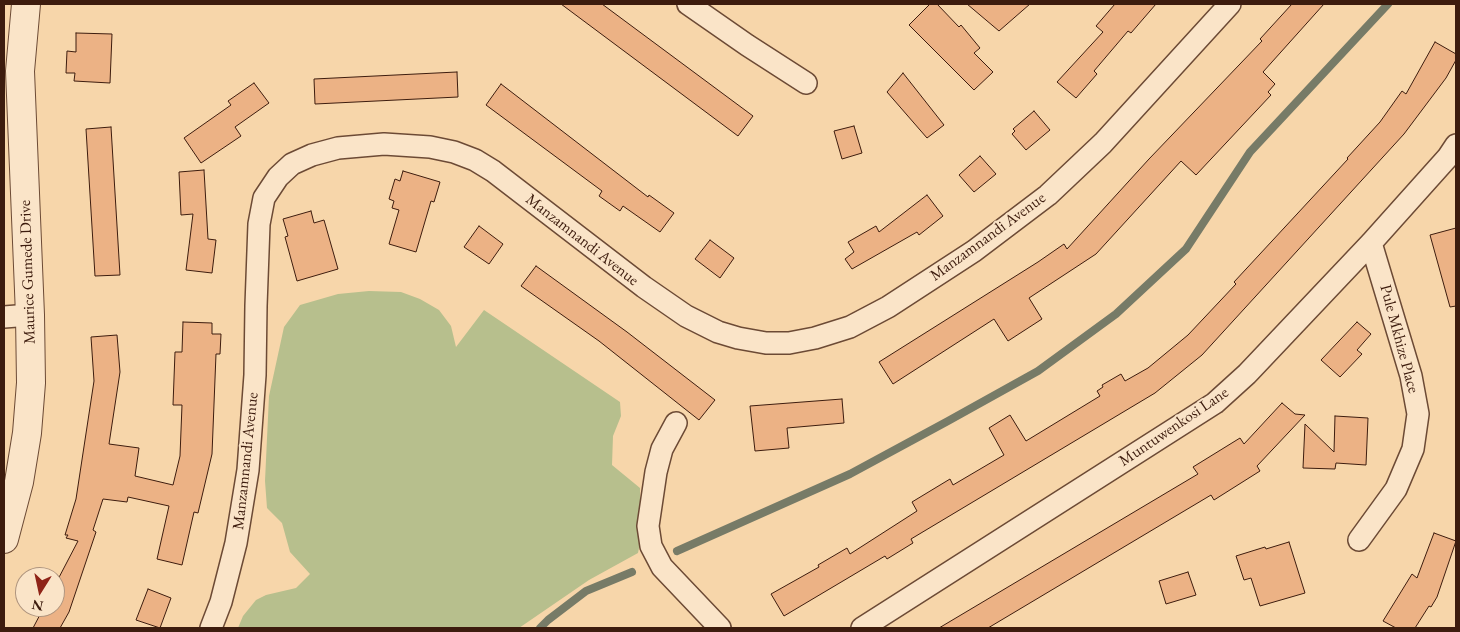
<!DOCTYPE html>
<html>
<head>
<meta charset="utf-8">
<style>
	body { margin:0 }
	#map { position:relative; width:1460px; height:632px; overflow:hidden; background:#f7d6aa; font-family:"EB Garamond",serif }
	canvas { display:block }
	.frame { position:absolute; inset:0; border:5px solid #3d1c0e; pointer-events:none }
	.north { position:absolute; left:15px; top:567px; width:50px; height:50px; box-sizing:border-box; background:#fae4c8; border:1px solid #ae947e; border-radius:50%; rotate:190deg; font-size:14px; font-weight:700; line-height:20px; text-align:center; color:#3d1c0e }
	.north::after { content:''; display:block; margin:auto; width:18px; height:22px; background:#8f2418; clip-path:polygon(50% 0,100% 100%,50% 72%,0 100%) }
</style>
</head>
<body>
<div id="map">
<canvas width="1460" height="632"></canvas>
<div class="frame"></div>
<div class="north">N</div>
</div>
<script>
const ctx = document.querySelector('canvas').getContext('2d');
ctx.lineJoin = 'round';
function paint(path, color) {
  ctx.fillStyle = color;
  ctx.fill(path, 'evenodd');
}
function shape(rows) {
  const path = new Path2D();
  for (const r of rows) {
    path.moveTo(r[0], r[1]);
    for (let i = 2; i < r.length; i += 2) path.lineTo(r[i], r[i + 1]);
  }
  return path;
}
function trace(path, color, width, dash) {
  ctx.strokeStyle = color;
  ctx.lineWidth = width;
  ctx.lineCap = dash ? 'butt' : 'round';
  ctx.setLineDash(dash || []);
  ctx.stroke(path);
}
function write(font, color, halo, rows, align = 'center') {
  ctx.font = font + ' "EB Garamond",serif';
  ctx.lineWidth = 4;
  ctx.setLineDash([]);
  ctx.textBaseline = 'middle';
  ctx.strokeStyle = halo;
  ctx.fillStyle = color;
  for (const [text, x, y, turn = 0] of rows) {
    ctx.save();
    ctx.translate(x, y);
    ctx.rotate((+turn || 0) * Math.PI / 180);
    ctx.textAlign = isNaN(turn) ? turn : align;
    if (halo) ctx.strokeText(text, 0, 0);
    ctx.fillText(text, 0, 0);
    ctx.restore();
  }
}
paint(shape([
	[369,291,401,292,420,299,439,310,451,326,456,347,484,310,620,402,621,416,613,436,612,465,640,488,640,543,638,553,589,580,519,628,238,628,243,616,256,600,266,595,296,588,310,574,290,552,282,523,267,508,265,481,269,396,284,327,300,305,338,294]
]), '#b7bf8d');
trace(shape([
	[677,551,850,474,948,421,1038,371,1116,314,1186,249,1250,152,1388,4],
	[540,628,548,620,586,591,632,572]
]), '#777b67', 8);
const building = shape([
	[561,4,602,4,753,116,738,136,561,4],
	[930,4,937,4,959,27,961,25,980,48,974,53,993,72,974,90,909,25,930,4],
	[967,4,1030,4,999,31,967,4],
	[1115,4,1156,4,1131,33,1128,31,1094,71,1097,74,1076,98,1057,82,1103,32,1096,26,1115,4],
	[1292,4,1324,4,1263,72,1275,84,1268,92,1271,95,1196,175,1181,161,1096,254,1029,298,1042,319,1008,341,994,319,893,384,879,362,1038,262,1064,244,1067,249,1149,159,1262,41,1260,39,1292,4],
	[76,33,112,34,110,83,74,81,75,73,66,73,67,51,76,52,76,33],
	[1435,42,1456,54,1456,60,1446,78,1404,134,1202,355,1155,393,911,539,913,543,887,559,885,556,784,616,771,594,819,567,818,565,847,548,850,554,917,511,912,502,950,479,953,485,1004,455,989,428,1010,415,1026,441,1100,396,1097,391,1103,387,1102,385,1121,374,1125,381,1148,368,1188,335,1236,284,1234,282,1348,159,1347,158,1380,122,1402,91,1406,94,1435,42],
	[457,72,458,97,315,104,314,79,457,72],
	[903,73,944,125,927,138,887,92,903,73],
	[254,83,269,103,235,127,241,136,201,163,184,138,231,105,228,101,254,83],
	[501,84,648,197,649,195,674,213,660,232,623,206,620,211,599,196,602,191,486,105,501,84],
	[1034,111,1050,130,1026,150,1012,134,1015,131,1013,129,1034,111],
	[854,126,862,153,842,159,834,131,854,126],
	[111,127,120,275,95,276,86,129,111,127],
	[980,156,996,174,974,192,959,175,980,156],
	[204,170,208,239,216,240,212,273,186,270,193,214,181,215,179,172,204,170],
	[403,171,440,182,434,202,431,201,416,252,389,244,399,210,392,208,394,201,389,199,395,179,400,181,403,171],
	[927,195,943,216,919,235,917,232,852,269,845,259,854,252,848,242,876,226,879,232,927,195],
	[311,211,314,223,324,220,338,269,297,281,285,237,288,236,283,219,311,211],
	[479,226,503,244,489,264,464,247,479,226],
	[1456,228,1456,306,1450,307,1430,235,1456,228],
	[710,240,734,258,720,278,695,259,710,240],
	[536,266,627,332,715,400,699,420,599,341,521,286,536,266],
	[183,322,212,323,212,334,221,334,220,354,216,354,212,454,198,513,194,512,182,565,157,559,169,506,128,497,127,502,103,499,93,530,96,532,69,612,60,628,33,628,44,607,55,607,55,585,78,541,66,538,68,535,65,535,76,499,94,381,91,337,117,335,120,372,109,444,139,448,135,476,173,485,180,456,182,405,173,405,175,352,182,352,183,322],
	[1357,322,1371,334,1357,350,1362,354,1340,377,1321,360,1357,322],
	[842,399,844,423,787,428,789,448,755,451,750,406,842,399],
	[1282,403,1295,414,1305,415,1257,466,1260,471,1214,500,1211,495,988,628,939,628,1198,474,1193,467,1240,438,1244,444,1282,403],
	[1335,416,1368,418,1366,465,1336,463,1335,469,1303,468,1305,424,1334,452,1335,416],
	[1434,533,1456,541,1437,597,1431,607,1429,606,1415,628,1396,628,1383,621,1412,574,1417,578,1434,533],
	[1289,542,1305,593,1260,606,1251,578,1244,580,1236,556,1265,547,1266,549,1289,542],
	[1188,572,1196,595,1166,604,1159,581,1188,572],
	[148,589,171,598,160,628,136,620,148,589]
]);
paint(building, '#ecb285');
trace(building, '#3d1c0e', 1);
const minor = shape([
	[688,4,747,45,806,83],
	[4,317,30,315],
	[676,423,662,449,656,472,648,526,651,546,662,567,720,628],
	[1359,540,1396,489,1413,449,1418,414,1411,376,1371,243],
	[211,628,221,602,236,543,248,470,255,375,256,306,259,224,264,198,278,177,292,164,312,155,338,148,384,144,430,147,454,152,475,160,493,171,644,287,686,316,718,332,738,338,766,343,789,343,815,338,850,327,888,307,974,251,1048,195,1103,143,1230,4],
	[862,628,1215,403,1247,374,1371,243,1448,157,1456,145]
]);
const tertiary = shape([
	[4,539,19,482,27,433,31,383,30,315,20,71,26,4]
]);
trace(minor, '#6c4a35', 24);
trace(tertiary, '#6c4a35', 30);
trace(minor, '#fae4c8', 21);
trace(tertiary, '#fae4c8', 28);
write('16px', '#3d1c0e', '#fae4c8', [
	["Manzamnandi Avenue",988,237,-36],
	["Manzamnandi Avenue",582,240,38],
	["Maurice Gumede Drive",28,272,-92],
	["Pule Mkhize Place",1399,339,75],
	["Muntuwenkosi Lane",1174,427,-34],
	["Manzamnandi Avenue",246,461,-84]
]);
</script>
</body>
</html>
